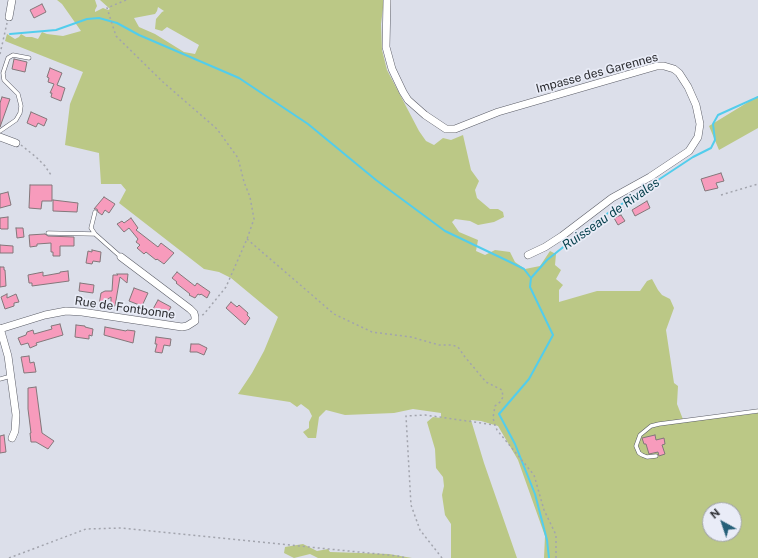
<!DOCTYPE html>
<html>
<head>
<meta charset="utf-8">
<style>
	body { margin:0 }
	#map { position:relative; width:758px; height:558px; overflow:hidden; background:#dcdfea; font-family:"Public Sans",sans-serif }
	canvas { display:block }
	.north { position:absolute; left:702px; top:502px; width:40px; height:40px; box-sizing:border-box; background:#e9ecf7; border:1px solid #9ea0a8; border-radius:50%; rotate:320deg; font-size:11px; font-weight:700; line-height:16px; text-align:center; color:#2d2e32 }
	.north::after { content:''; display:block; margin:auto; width:14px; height:18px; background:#266079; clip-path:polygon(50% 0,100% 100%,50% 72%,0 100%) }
</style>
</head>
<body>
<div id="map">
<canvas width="758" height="558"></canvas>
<div class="north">N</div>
</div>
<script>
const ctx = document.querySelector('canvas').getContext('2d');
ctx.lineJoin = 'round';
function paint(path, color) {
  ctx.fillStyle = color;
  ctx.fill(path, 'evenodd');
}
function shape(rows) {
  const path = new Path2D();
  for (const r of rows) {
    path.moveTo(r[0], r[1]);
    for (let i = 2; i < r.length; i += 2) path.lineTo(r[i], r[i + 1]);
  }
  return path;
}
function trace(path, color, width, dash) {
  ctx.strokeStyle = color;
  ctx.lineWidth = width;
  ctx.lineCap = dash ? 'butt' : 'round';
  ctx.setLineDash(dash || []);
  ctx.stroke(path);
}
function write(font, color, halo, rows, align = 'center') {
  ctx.font = font + ' "Public Sans",sans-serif';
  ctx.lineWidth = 3.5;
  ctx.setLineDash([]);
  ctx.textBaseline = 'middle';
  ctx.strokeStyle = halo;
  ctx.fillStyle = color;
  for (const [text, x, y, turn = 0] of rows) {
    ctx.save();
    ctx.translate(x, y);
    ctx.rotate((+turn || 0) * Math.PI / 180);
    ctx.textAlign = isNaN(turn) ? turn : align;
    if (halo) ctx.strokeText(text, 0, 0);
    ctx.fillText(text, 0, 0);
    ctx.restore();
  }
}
paint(shape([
	[57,0,95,0,97,6,95,10,95,12,103,8,108,10,110,9,100,0,384,0,381,24,382,50,387,70,419,131,426,141,434,145,443,138,451,140,463,135,471,170,479,181,475,190,477,198,490,209,498,209,503,212,504,217,494,222,478,225,470,221,455,219,452,222,459,232,478,240,476,251,485,255,495,250,510,252,515,262,525,269,540,266,550,251,556,254,555,265,561,270,556,279,563,285,559,290,559,302,597,291,640,291,647,281,652,279,658,290,662,295,670,299,674,308,666,330,674,383,678,386,677,404,684,422,758,413,758,558,544,558,545,536,518,460,498,426,481,421,471,420,484,463,517,558,451,558,451,524,445,515,442,495,444,486,443,477,436,468,435,449,427,422,433,417,441,418,441,413,413,409,394,413,345,415,326,410,319,417,316,438,308,438,303,432,309,428,309,422,312,416,309,410,301,404,297,407,290,402,238,394,252,373,264,351,278,317,231,278,219,272,204,269,119,203,126,190,121,184,101,184,99,153,65,145,70,104,83,72,5,41,7,34,15,39,19,37,21,34,26,37,32,37,38,39,42,32,47,34,63,36,81,31,62,4],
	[158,7,164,11,162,12,156,19,155,29,162,31,167,27,199,45,195,54,184,52,155,34,139,27,134,18,155,14,157,11],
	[710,510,734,510,734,534,710,534],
	[758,96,758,128,719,150,709,126],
	[303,544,317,551,328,549,330,552,389,554,412,558,318,558,310,554,294,558,284,553,285,547]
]), '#bbc886');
trace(shape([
	[10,34,56,30,87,19,99,18,117,23,139,35,239,78,308,124,376,180,445,231,510,262,524,269,531,278],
	[549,558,547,540,535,494,515,444,499,414,529,379,553,335,530,287,531,278,547,260,596,221,693,157,711,148,715,140,713,124,718,115,758,97]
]), '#52cdec', 2);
const building = shape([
	[42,4,46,12,34,18,30,10,42,4],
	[14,59,27,62,25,72,12,69,14,59],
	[50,68,62,73,57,85,65,88,61,101,51,97,52,93,50,93,54,84,48,82,49,78,47,77,50,68],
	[2,97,10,99,0,127,0,103,2,97],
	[31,112,47,119,44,126,38,123,36,127,27,123,31,112],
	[721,173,724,181,716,183,718,188,705,191,701,179,721,173],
	[30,185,52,185,52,201,42,201,41,209,29,208,30,185],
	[8,192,11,205,0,208,0,194,8,192],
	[104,197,115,204,109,213,105,210,102,215,98,212,97,209,94,209,104,197],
	[53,200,78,203,77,212,53,211,53,200],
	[647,201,650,208,635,216,632,210,647,201],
	[621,215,625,221,618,225,614,218,621,215],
	[8,217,8,229,1,229,0,228,0,218,8,217],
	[131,218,138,228,136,230,158,247,161,243,174,253,164,264,157,259,156,260,146,252,144,254,137,248,140,245,136,242,138,239,129,228,124,232,117,224,122,221,124,223,131,218],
	[16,228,23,228,24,237,17,238,16,228],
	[45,234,48,236,74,237,74,246,60,246,60,256,53,256,53,252,51,252,51,243,37,244,37,246,30,247,29,235,45,234],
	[0,245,13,246,13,253,0,253,0,245],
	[92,250,101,252,100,262,93,261,92,264,86,263,88,251,92,252,92,250],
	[0,267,4,267,4,270,5,270,6,286,0,287,0,267],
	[68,271,69,281,32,286,32,283,29,283,28,275,43,272,43,276,60,273,60,272,68,271],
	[177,272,195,286,197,283,210,292,207,298,201,294,200,295,198,294,195,298,189,295,190,294,176,283,177,282,172,278,177,272],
	[117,274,128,274,127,283,120,277,115,306,111,305,111,297,105,301,105,306,99,305,101,293,105,291,112,291,113,275,118,275,117,274],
	[80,283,94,285,93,293,79,291,80,283],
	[134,288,148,293,142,306,129,301,134,288],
	[7,294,7,298,16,294,19,302,14,303,14,306,5,309,1,297,7,294],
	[158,300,171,307,166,316,153,309,158,300],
	[231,302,237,307,239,305,248,313,247,315,250,318,245,325,226,308,231,302],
	[60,324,63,335,36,343,37,345,30,348,28,343,21,345,18,338,26,335,27,332,33,330,34,334,52,329,51,326,60,324],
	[76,325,85,326,85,327,93,329,92,336,89,335,89,339,75,337,76,325],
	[105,327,126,331,127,330,135,331,133,343,104,335,105,327],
	[156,337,171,339,170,346,164,345,162,353,155,352,157,344,155,344,156,337],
	[191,344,199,344,207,348,204,355,197,352,190,352,191,344],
	[29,356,30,363,34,362,36,372,24,373,21,357,29,356],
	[36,387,42,433,54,441,48,449,36,442,31,442,30,433,31,433,28,409,28,388,36,387],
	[4,435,6,452,0,453,0,436,4,435],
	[655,435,656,440,664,438,665,444,662,445,665,454,659,456,658,452,649,454,646,444,644,444,642,438,655,435]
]);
paint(building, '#f79bbc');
trace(building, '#83777a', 1);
const service = shape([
	[0,131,16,120,20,113,21,106,18,94,4,80,3,73,8,58,13,55,29,58],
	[48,233,95,234,121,257],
	[95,234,91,228,95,212],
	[0,379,11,376],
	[656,456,647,457,642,455,639,453,636,446,640,435,651,426,659,424,758,411]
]);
const minor = shape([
	[387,0,386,47,392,69,403,92,408,100,425,115,446,129,455,129,498,112,657,66,664,66,674,69,679,73,688,87,696,105,700,124,698,137,689,151,650,177,612,198,562,236,545,247,528,255],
	[9,17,12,0],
	[0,137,16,143],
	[0,328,8,356,16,415,15,431,12,438],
	[0,329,45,315,66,311,82,312,182,327,187,326,195,321,195,317,194,313,190,309,121,257]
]);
trace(service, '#5b5d67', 4.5);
trace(minor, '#5b5d67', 8);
trace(shape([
	[126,0,107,8,116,36,163,82,217,129,238,158,244,182,250,197,254,219,247,239,226,287,204,314,201,316],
	[0,54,7,23],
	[21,145,36,157,45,166,51,175],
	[721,195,758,184],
	[247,239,334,314,372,332,411,337,439,345,452,345,458,347,465,357,486,382,502,390,503,397,500,402,495,406,493,418,495,425,497,430,534,475,544,510,556,535,556,558],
	[9,558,86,529,121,528,398,556,406,558],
	[442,558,420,530,411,505,406,416,425,415,495,425]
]), '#a2a4ad', 1.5, [2, 3]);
trace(service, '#fff', 3.5);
trace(minor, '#fff', 7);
write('12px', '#2d2e32', '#e9ecf7', [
	["Impasse des Garennes",597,73,-15],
	["Rue de Fontbonne",125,308,8]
]);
write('italic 13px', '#053f4b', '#e9ecf7', [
	["Ruisseau de Rivales",611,214,-35]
]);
</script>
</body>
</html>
